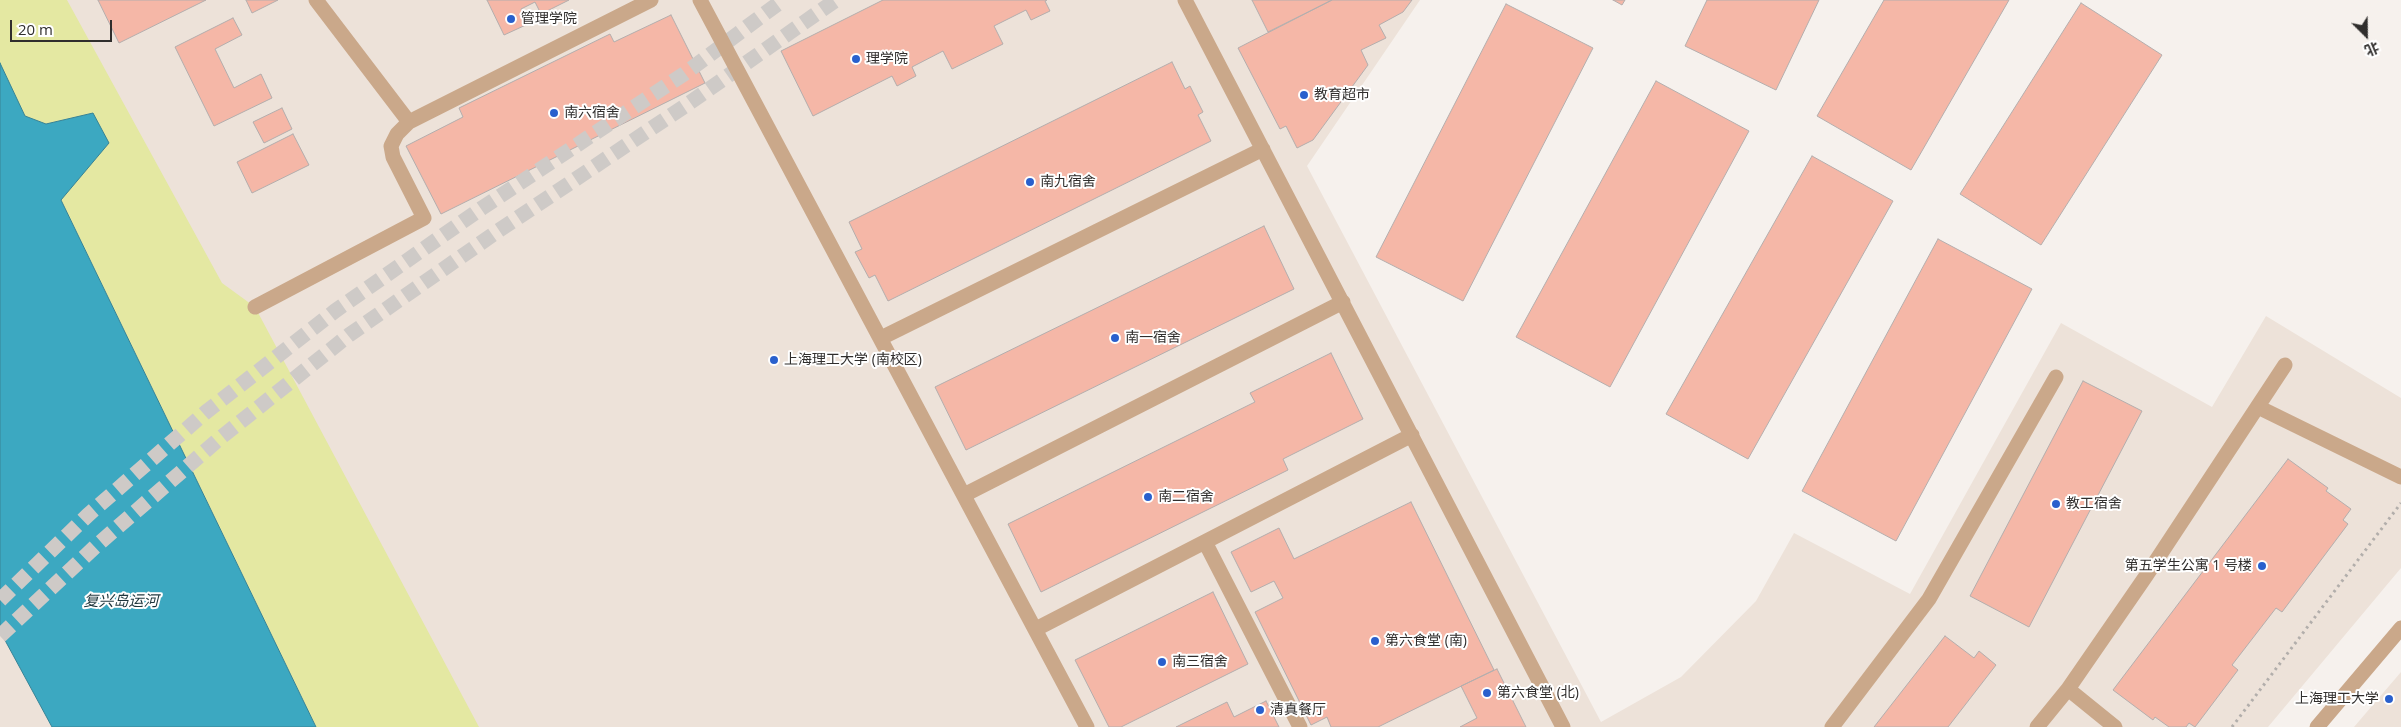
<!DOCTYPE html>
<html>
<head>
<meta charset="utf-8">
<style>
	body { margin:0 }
	#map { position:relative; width:2401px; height:727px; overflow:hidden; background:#f6f1ed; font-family:"Open Sans","Noto Sans SC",sans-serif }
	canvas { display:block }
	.north { position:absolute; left:2341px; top:10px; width:50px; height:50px; -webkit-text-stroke:4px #fff; paint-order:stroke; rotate:157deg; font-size:14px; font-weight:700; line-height:20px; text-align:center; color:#302e2d }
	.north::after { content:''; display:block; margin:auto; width:18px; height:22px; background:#302e2d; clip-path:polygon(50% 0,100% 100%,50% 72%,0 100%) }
	.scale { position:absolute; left:10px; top:20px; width:102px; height:22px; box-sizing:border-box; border:2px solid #302e2d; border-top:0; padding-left:6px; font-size:15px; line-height:18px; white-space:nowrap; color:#302e2d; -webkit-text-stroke:4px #fff; paint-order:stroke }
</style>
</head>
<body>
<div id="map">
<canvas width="2401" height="727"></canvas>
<div class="north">北</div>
<div class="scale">20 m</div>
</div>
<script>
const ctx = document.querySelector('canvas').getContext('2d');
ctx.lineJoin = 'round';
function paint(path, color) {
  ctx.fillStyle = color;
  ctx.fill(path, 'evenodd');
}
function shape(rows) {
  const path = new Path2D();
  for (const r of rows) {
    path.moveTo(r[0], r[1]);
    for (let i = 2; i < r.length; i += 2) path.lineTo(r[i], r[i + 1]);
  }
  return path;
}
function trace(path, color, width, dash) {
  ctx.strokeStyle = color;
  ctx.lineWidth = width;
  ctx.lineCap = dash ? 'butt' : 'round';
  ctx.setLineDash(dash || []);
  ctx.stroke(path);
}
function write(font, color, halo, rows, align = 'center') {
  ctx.font = font + ' "Open Sans","Noto Sans SC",sans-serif';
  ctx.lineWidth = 4;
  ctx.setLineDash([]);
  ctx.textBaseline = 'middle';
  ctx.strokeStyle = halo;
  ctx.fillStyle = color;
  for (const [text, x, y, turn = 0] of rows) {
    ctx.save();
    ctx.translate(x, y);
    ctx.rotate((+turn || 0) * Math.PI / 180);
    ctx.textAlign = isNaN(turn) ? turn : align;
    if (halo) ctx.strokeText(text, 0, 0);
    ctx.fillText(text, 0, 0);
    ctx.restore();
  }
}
paint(shape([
	[0,0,1420,0,1307,166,1601,722,1681,677,1756,601,1794,533,1910,594,2061,323,2212,407,2266,316,2401,398,2401,568,2268,727,316,727,0,63],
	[0,631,52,727,0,727],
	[2401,672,2401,727,2354,727]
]), '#ede2d9');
paint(shape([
	[0,0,67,0,222,283,255,307,479,727,316,727,61,200,93,113,46,124,24,116,0,63]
]), '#e4e8a2');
const water = shape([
	[0,63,25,116,46,124,93,113,109,143,61,200,316,727,52,727,0,631,0,63]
]);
paint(water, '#3ca8c1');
trace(water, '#388395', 1);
const building = shape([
	[98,0,206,0,119,43,98,0],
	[246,0,278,0,252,13,246,0],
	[487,0,569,0,541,14,535,2,521,9,528,24,504,35,487,0],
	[883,0,1047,0,1045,1,1050,11,1031,20,1026,10,994,26,1003,44,952,69,943,51,912,67,916,76,897,86,892,76,813,116,781,51,883,0],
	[1252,0,1332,0,1268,32,1252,0],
	[1332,0,1412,0,1403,12,1379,25,1386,38,1361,50,1368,65,1313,140,1297,148,1286,126,1280,129,1238,48,1332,0],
	[1613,0,1625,0,1622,5,1613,0],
	[1707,0,1819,0,1776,90,1685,46,1707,0],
	[1884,0,2009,0,1911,170,1817,116,1884,0],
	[2081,3,2162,55,2041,245,1960,194,2081,3],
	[1506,4,1593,48,1463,301,1376,257,1506,4],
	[671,15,705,83,441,214,406,146,463,117,459,108,610,34,614,42,671,15],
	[233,18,242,35,215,49,234,88,261,74,272,98,214,126,175,47,233,18],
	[1172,62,1185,89,1190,86,1203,112,1198,115,1211,141,888,301,875,275,869,278,855,252,862,249,849,222,1172,62],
	[1656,81,1749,131,1610,387,1516,337,1656,81],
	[282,108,292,129,264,143,253,122,282,108],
	[293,134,309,165,252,193,237,162,293,134],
	[1812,156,1893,201,1748,459,1666,414,1812,156],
	[1264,226,1294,289,966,450,935,387,1264,226],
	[1938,239,2032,289,1896,541,1802,491,1938,239],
	[1331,353,1363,419,1283,459,1288,470,1041,592,1008,524,1255,402,1250,393,1331,353],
	[2083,381,2142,411,2029,627,1970,596,2083,381],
	[2288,459,2328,488,2326,491,2351,509,2343,520,2348,524,2282,612,2276,608,2232,665,2238,670,2195,727,2189,723,2186,727,2169,727,2155,717,2153,720,2113,690,2288,459],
	[1411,502,1494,670,1378,727,1331,727,1327,717,1311,725,1255,612,1283,598,1274,581,1251,592,1231,552,1279,528,1294,559,1411,502],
	[1213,592,1248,664,1121,727,1109,727,1075,660,1213,592],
	[1945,636,1974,658,1979,651,1996,665,1948,727,1874,727,1945,636],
	[1497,669,1526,727,1460,727,1477,718,1461,686,1497,669],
	[1266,701,1279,727,1176,727,1227,702,1234,717,1266,701]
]);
paint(building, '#f5b7a7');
trace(building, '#b4aead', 1);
trace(shape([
	[0,600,88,515,206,412,335,311,482,208,684,74,783,0],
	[0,636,96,546,219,439,349,335,498,231,685,106,836,0]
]), '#cecac7', 15, [15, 8]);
trace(shape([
	[2232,727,2401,503]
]), '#b2aeab', 3, [2.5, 4]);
trace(shape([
	[316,0,409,122,651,0],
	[700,0,1087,727],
	[1185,0,1563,727],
	[255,307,424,218,393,157,391,146,397,134,409,122],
	[881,338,1263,149],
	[2258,407,2401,477],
	[964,495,1343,302],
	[1205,542,1300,727],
	[1036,629,1412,435],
	[2068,689,2115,727],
	[1832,727,1929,599,2056,377],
	[2037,727,2068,689,2146,576,2285,365],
	[2317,727,2401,628]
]), '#caa88a', 15);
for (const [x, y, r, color] of [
	[511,19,5,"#2960cd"],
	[856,59,5,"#2960cd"],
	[1304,95,5,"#2960cd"],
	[554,113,5,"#2960cd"],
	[1030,182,5,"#2960cd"],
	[1115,338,5,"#2960cd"],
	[774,360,5,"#2960cd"],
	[1148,497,5,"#2960cd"],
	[2056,504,5,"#2960cd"],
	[2262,566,5,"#2960cd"],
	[1375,641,5,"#2960cd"],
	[1162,662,5,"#2960cd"],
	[1487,693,5,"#2960cd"],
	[2389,699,5,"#2960cd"],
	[1260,710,5,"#2960cd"]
]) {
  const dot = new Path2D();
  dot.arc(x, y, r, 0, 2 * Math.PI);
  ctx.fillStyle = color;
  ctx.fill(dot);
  trace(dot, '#fff', 2);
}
write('14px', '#302e2d', '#fff', [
	["管理学院",521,19],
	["理学院",866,59],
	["教育超市",1314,95],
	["南六宿舍",564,113],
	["南九宿舍",1040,182],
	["南一宿舍",1125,338],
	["上海理工大学 (南校区)",784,360],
	["南二宿舍",1158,497],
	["教工宿舍",2066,504],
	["第五学生公寓 1 号楼",2252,566,"right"],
	["第六食堂 (南)",1385,641],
	["南三宿舍",1172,662],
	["第六食堂 (北)",1497,693],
	["上海理工大学",2379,699,"right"],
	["清真餐厅",1270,710]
], 'left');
write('italic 15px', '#1e353c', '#fff', [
	["复兴岛运河",121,602]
]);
</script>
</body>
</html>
